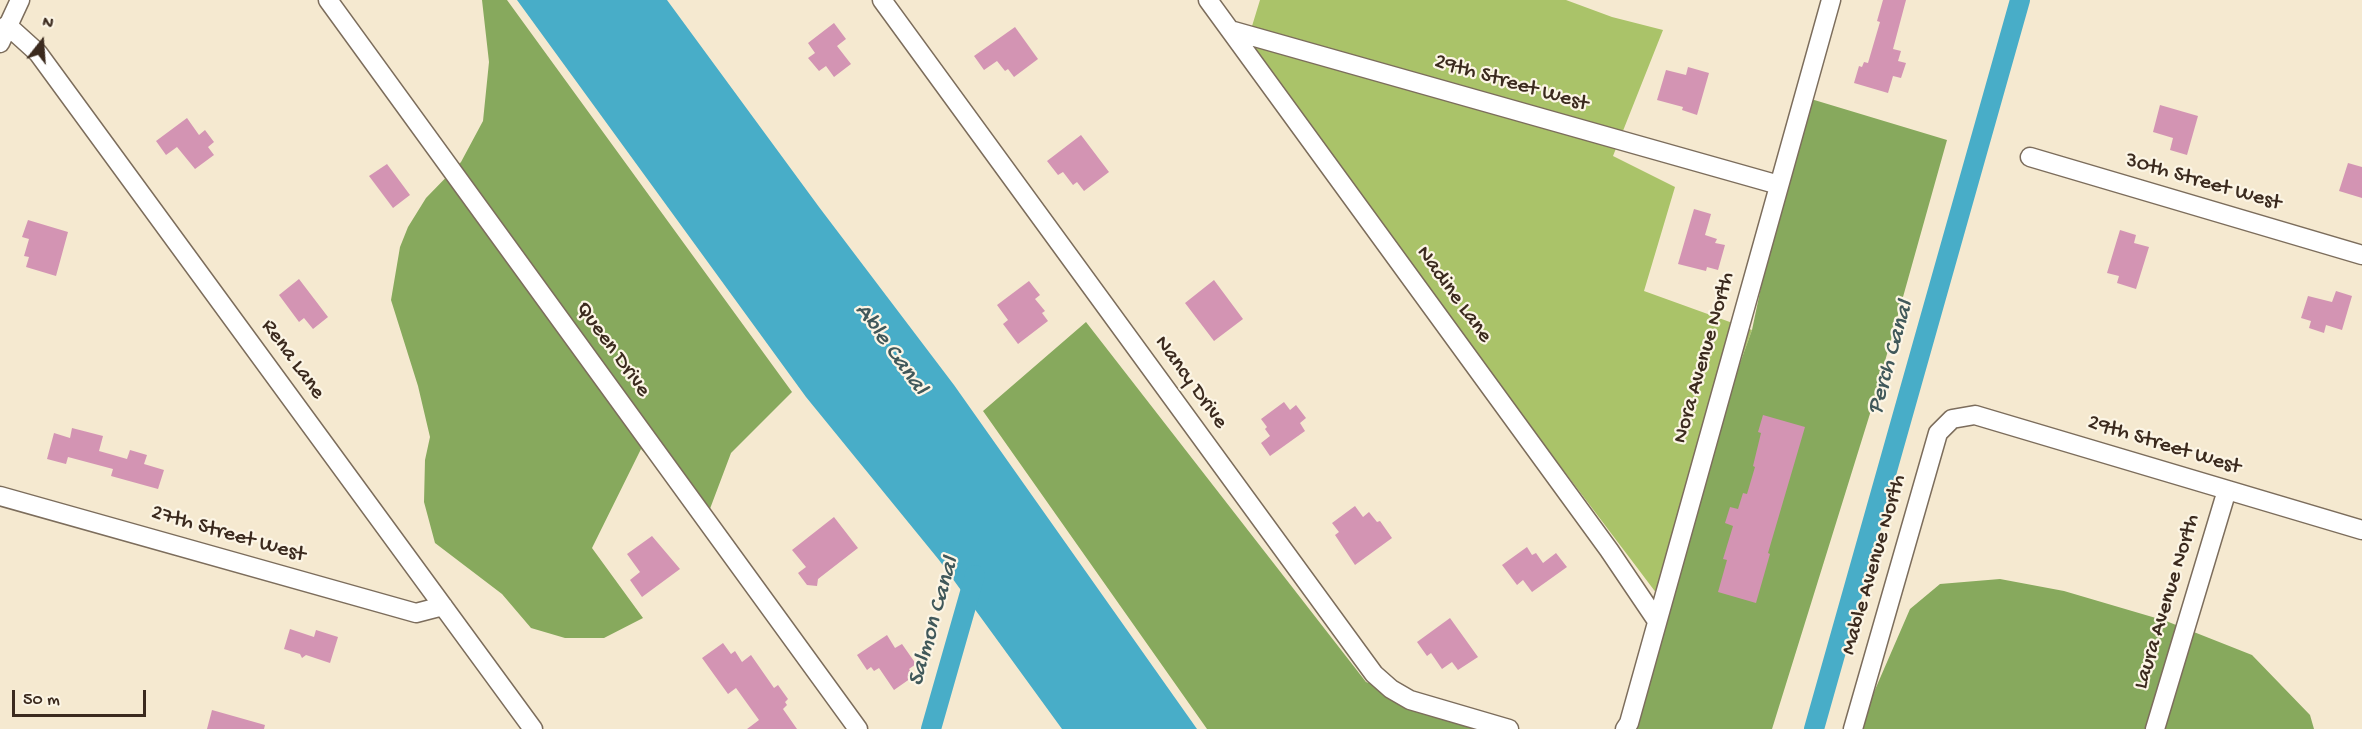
<!DOCTYPE html>
<html>
<head>
<meta charset="utf-8">
<style>
	body { margin:0 }
	#map { position:relative; width:2362px; height:729px; overflow:hidden; background:#f5e9d0; font-family:"Gochi Hand",sans-serif }
	canvas { display:block }
	.north { position:absolute; left:12px; top:12px; width:60px; height:60px; -webkit-text-stroke:4px #fcf5e5; paint-order:stroke; rotate:17deg; font-size:16px; font-weight:700; line-height:24px; text-align:center; color:#3b2a1e }
	.north::after { content:''; display:block; margin:auto; width:21px; height:27px; background:#3b2a1e; clip-path:polygon(50% 0,100% 100%,50% 72%,0 100%) }
	.scale { position:absolute; left:12px; top:690px; width:134px; height:27px; box-sizing:border-box; border:3px solid #3b2a1e; border-top:0; padding-left:8px; font-size:18px; line-height:21px; white-space:nowrap; color:#3b2a1e; -webkit-text-stroke:4px #fcf5e5; paint-order:stroke }
</style>
</head>
<body>
<div id="map">
<canvas width="2362" height="729"></canvas>
<div class="north">N</div>
<div class="scale">50 m</div>
</div>
<script>
const ctx = document.querySelector('canvas').getContext('2d');
ctx.lineJoin = 'round';
function paint(path, color) {
  ctx.fillStyle = color;
  ctx.fill(path, 'evenodd');
}
function shape(rows) {
  const path = new Path2D();
  for (const r of rows) {
    path.moveTo(r[0], r[1]);
    for (let i = 2; i < r.length; i += 2) path.lineTo(r[i], r[i + 1]);
  }
  return path;
}
function trace(path, color, width, dash) {
  ctx.strokeStyle = color;
  ctx.lineWidth = width;
  ctx.lineCap = dash ? 'butt' : 'round';
  ctx.setLineDash(dash || []);
  ctx.stroke(path);
}
function write(font, color, halo, rows, align = 'center') {
  ctx.font = font + ' "Gochi Hand",sans-serif';
  ctx.lineWidth = 4.5;
  ctx.setLineDash([]);
  ctx.textBaseline = 'middle';
  ctx.strokeStyle = halo;
  ctx.fillStyle = color;
  for (const [text, x, y, turn = 0] of rows) {
    ctx.save();
    ctx.translate(x, y);
    ctx.rotate((+turn || 0) * Math.PI / 180);
    ctx.textAlign = isNaN(turn) ? turn : align;
    if (halo) ctx.strokeText(text, 0, 0);
    ctx.fillText(text, 0, 0);
    ctx.restore();
  }
}
paint(shape([
	[1260,0,1566,0,1612,17,1663,30,1613,156,1675,187,1644,291,1752,330,1657,594,1245,49]
]), '#aac369');
paint(shape([
	[482,0,507,0,792,392,731,453,705,522,641,449,592,548,643,618,604,638,565,638,531,628,502,594,435,543,424,502,425,460,430,437,418,386,391,300,400,247,408,227,426,198,461,162,483,121,489,62],
	[1801,96,1947,140,1873,404,1772,729,1622,729,1657,594,1752,330],
	[1086,322,1366,682,1516,729,1207,729,983,411],
	[2000,579,2064,591,2166,621,2252,655,2310,715,2314,729,1858,729,1910,609,1940,584]
]), '#87a95d');
paint(shape([
	[517,0,667,0,819,207,954,385,1197,729,1062,729,939,560,806,397]
]), '#48adc8');
trace(shape([
	[931,729,975,575],
	[1814,729,2020,0]
]), '#48adc8', 20);
paint(shape([
	[1883,0,1906,0,1893,49,1901,51,1898,61,1906,63,1901,78,1893,76,1888,93,1854,83,1859,66,1862,67,1864,62,1868,63,1880,22,1877,21],
	[834,23,846,39,837,46,851,64,834,77,826,66,819,71,808,58,815,53,808,43],
	[1015,27,1038,59,1014,77,1008,69,1005,71,997,61,984,70,974,56],
	[1688,67,1709,73,1697,115,1682,110,1683,107,1657,100,1666,70,1686,75],
	[2160,105,2198,116,2187,155,2170,150,2173,138,2153,132],
	[187,118,199,135,205,130,214,142,208,147,214,155,195,169,177,147,166,155,156,141],
	[1081,135,1109,172,1084,191,1077,182,1073,185,1063,172,1058,175,1047,161],
	[2348,163,2362,167,2362,198,2339,191],
	[387,164,410,195,393,208,369,176],
	[1694,209,1711,214,1705,235,1717,239,1715,243,1725,245,1718,270,1707,267,1706,271,1678,264],
	[28,220,68,232,56,276,26,267,29,257,24,256,29,239,22,237],
	[2120,230,2136,235,2134,243,2149,247,2136,289,2117,283,2119,276,2107,273],
	[299,279,328,317,313,329,304,318,299,322,279,295],
	[1214,280,1243,319,1214,341,1185,303],
	[1029,281,1040,295,1035,299,1045,311,1042,313,1048,321,1018,344,1003,324,1008,320,997,305],
	[2336,291,2352,296,2342,330,2326,325,2324,333,2309,328,2311,321,2301,318,2308,296,2332,302],
	[1284,402,1290,410,1296,405,1306,418,1300,423,1305,431,1270,456,1261,443,1270,436,1265,429,1267,427,1261,419],
	[1763,415,1805,427,1768,553,1770,554,1756,603,1718,592,1727,560,1723,559,1733,526,1725,523,1730,507,1738,509,1743,493,1747,494,1755,467,1753,466,1761,433,1758,432],
	[72,428,103,436,99,451,127,459,130,450,147,455,144,464,164,470,158,489,111,476,113,469,68,457,66,464,47,459,54,433,70,438],
	[1355,506,1363,517,1369,512,1377,522,1380,521,1392,538,1355,565,1335,535,1339,532,1332,523],
	[834,517,858,548,818,579,817,586,807,585,798,573,806,567,792,550],
	[652,536,680,569,642,597,630,580,640,572,627,554],
	[1527,547,1532,555,1536,553,1543,563,1556,553,1567,567,1532,592,1523,580,1517,585,1502,565],
	[1450,618,1478,657,1458,670,1452,662,1442,669,1431,653,1427,656,1417,642],
	[290,629,314,637,316,630,338,637,330,663,306,655,302,658,300,654,284,649],
	[887,635,895,648,902,644,916,664,909,669,914,676,894,690,879,668,874,671,871,667,867,670,857,655],
	[723,643,731,654,735,651,742,662,751,655,774,688,778,685,788,699,785,702,787,705,783,709,797,729,747,729,759,720,736,688,728,694,702,658],
	[212,710,265,725,264,729,207,729]
]), '#d394b3');
const minor = shape([
	[328,0,858,729],
	[882,0,1374,674,1391,689,1410,700,1509,729],
	[1208,0,1609,550,1657,621],
	[7,25,38,53,533,729],
	[1230,30,1779,185],
	[0,43,20,0],
	[2030,157,2362,255],
	[0,496,416,613,443,606],
	[1625,729,1629,723,1831,0],
	[1853,729,1938,433,1952,419,1975,415,2362,530],
	[2155,729,2227,490]
]);
trace(minor, '#7c6d5c', 21);
trace(minor, '#fff', 18);
write('22px', '#3b2a1e', '#fcf5e5', [
	["29th Street West",1511,84,16],
	["30th Street West",2203,183,16],
	["Nadine Lane",1453,295,54],
	["Queen Drive",612,350,54],
	["Nora Avenue North",1705,358,-74],
	["Rena Lane",292,360,54],
	["Nancy Drive",1190,383,54],
	["29th Street West",2164,446,17],
	["27th Street West",228,535,16],
	["Mable Avenue North",1875,565,-74],
	["Laura Avenue North",2168,602,-73]
]);
write('italic 24px', '#40585a', '#fcf5e5', [
	["Able Canal",890,350,54],
	["Perch Canal",1892,358,-74],
	["Salmon Canal",935,622,-74]
]);
</script>
</body>
</html>
